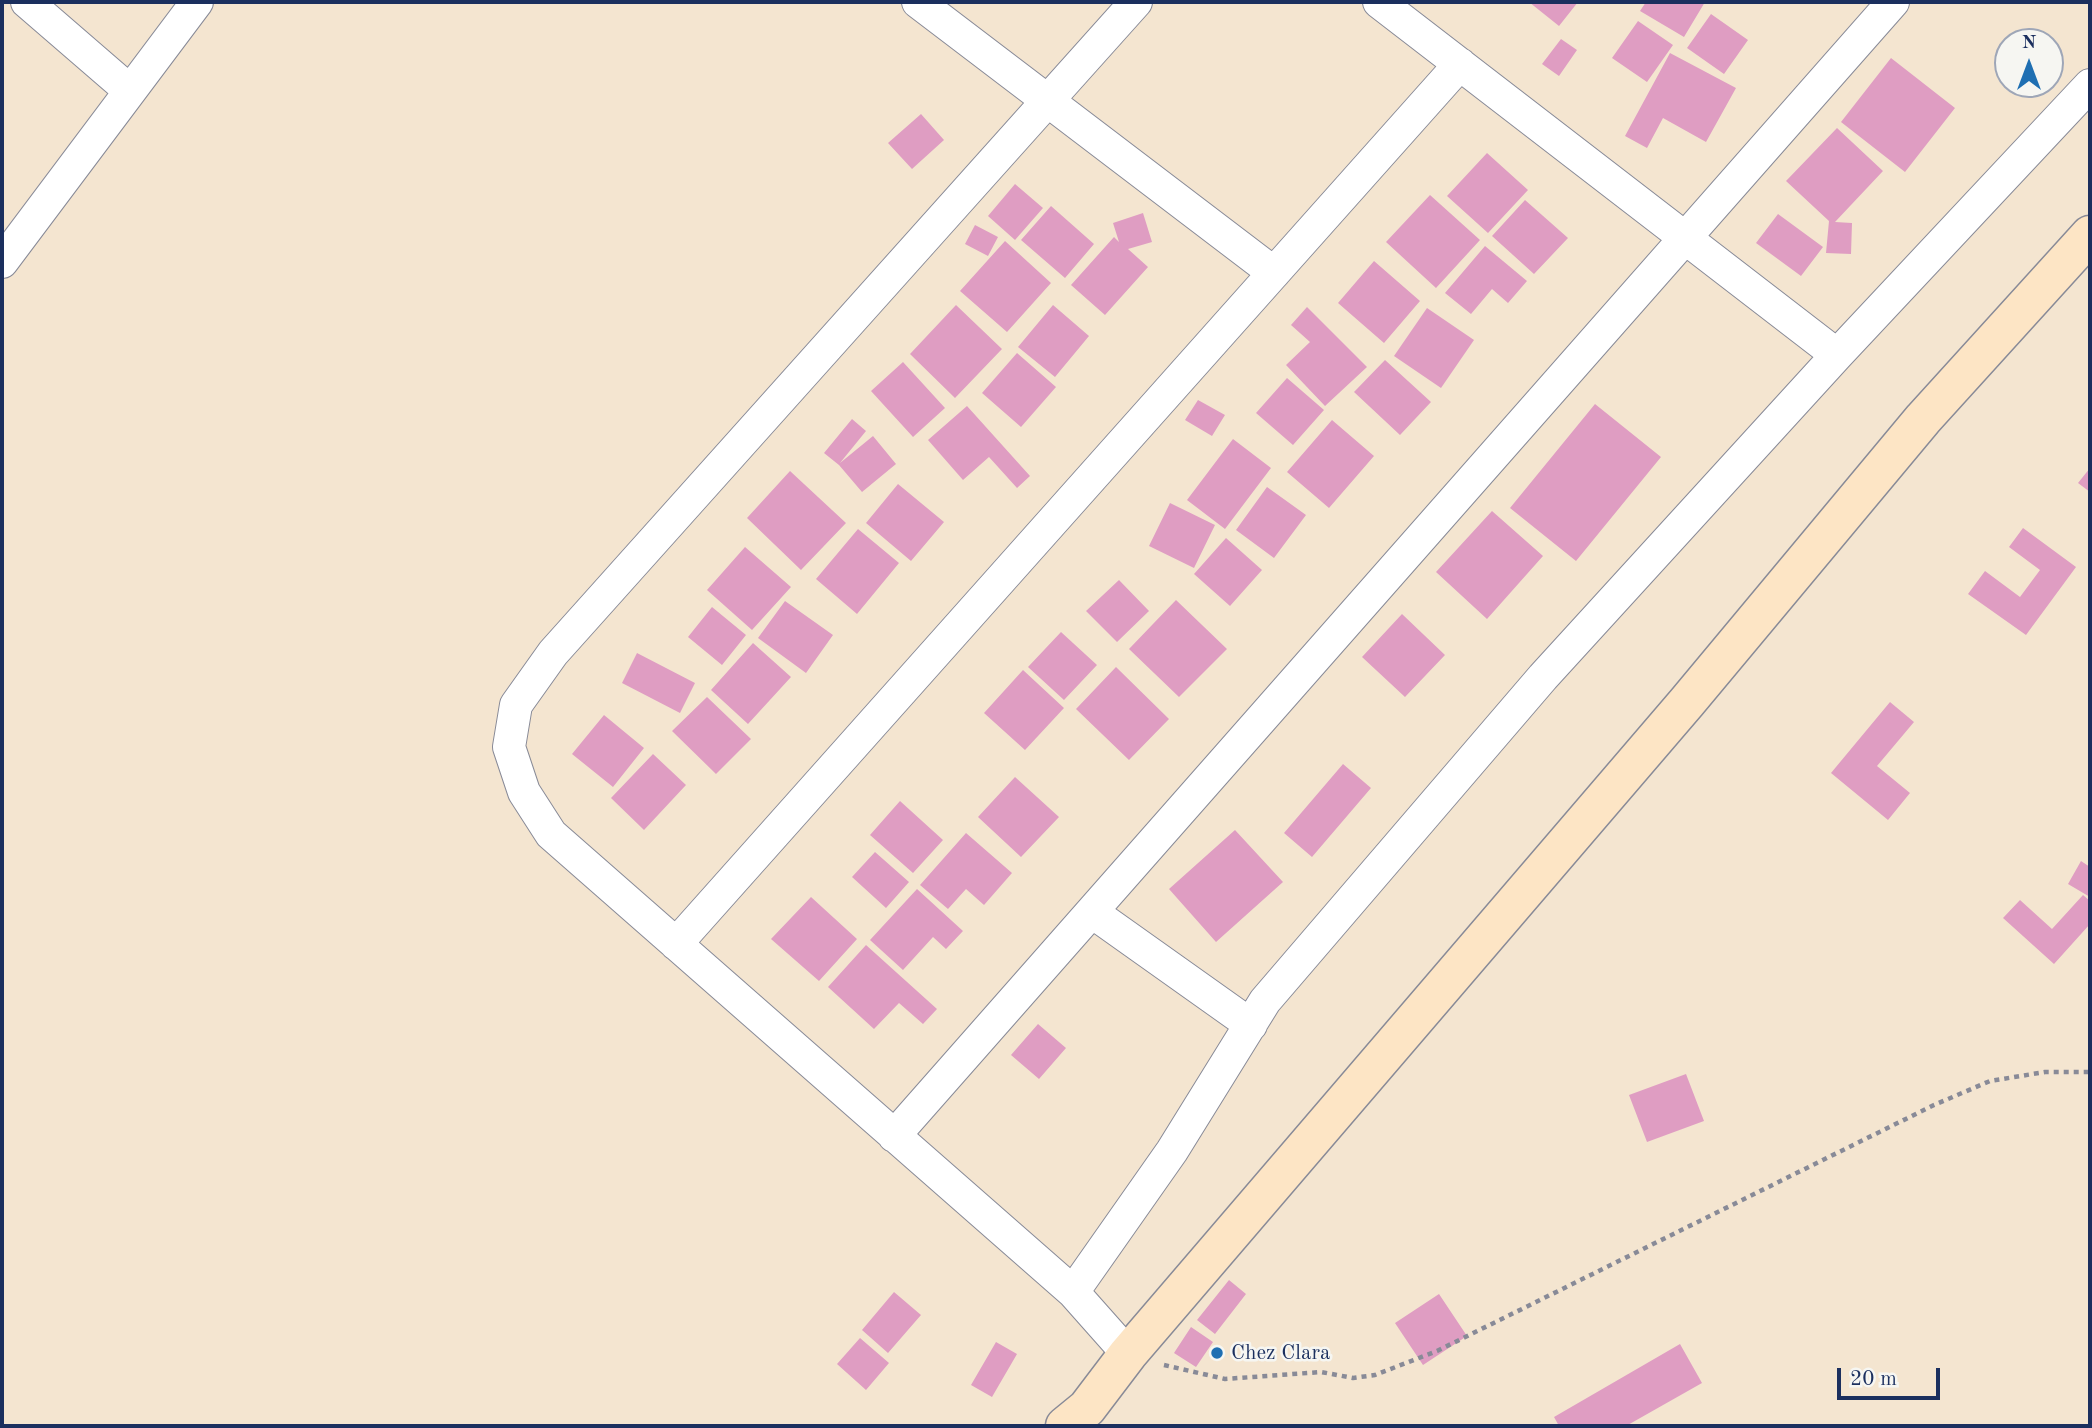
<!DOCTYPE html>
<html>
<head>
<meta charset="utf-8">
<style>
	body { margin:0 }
	#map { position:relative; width:2092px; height:1428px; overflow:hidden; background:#f4e5d0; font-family:"Old Standard TT",serif }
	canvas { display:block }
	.frame { position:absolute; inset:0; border:4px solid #1b2f5e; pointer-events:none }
	.north { position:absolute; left:1994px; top:28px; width:70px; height:70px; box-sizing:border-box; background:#f6f6f2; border:2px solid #9ea6b7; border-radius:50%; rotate:0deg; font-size:19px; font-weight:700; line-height:28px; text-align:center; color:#1b2f5e }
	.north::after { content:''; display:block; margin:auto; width:24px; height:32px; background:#1f6fb2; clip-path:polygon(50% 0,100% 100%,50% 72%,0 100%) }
	.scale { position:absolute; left:1837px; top:1368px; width:103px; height:32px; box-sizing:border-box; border:4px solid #1b2f5e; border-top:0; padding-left:9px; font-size:21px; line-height:24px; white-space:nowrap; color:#1b2f5e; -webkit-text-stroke:5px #f6f6f2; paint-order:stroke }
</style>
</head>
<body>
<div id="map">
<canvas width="2092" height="1428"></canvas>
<div class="frame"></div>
<div class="north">N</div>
<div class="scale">20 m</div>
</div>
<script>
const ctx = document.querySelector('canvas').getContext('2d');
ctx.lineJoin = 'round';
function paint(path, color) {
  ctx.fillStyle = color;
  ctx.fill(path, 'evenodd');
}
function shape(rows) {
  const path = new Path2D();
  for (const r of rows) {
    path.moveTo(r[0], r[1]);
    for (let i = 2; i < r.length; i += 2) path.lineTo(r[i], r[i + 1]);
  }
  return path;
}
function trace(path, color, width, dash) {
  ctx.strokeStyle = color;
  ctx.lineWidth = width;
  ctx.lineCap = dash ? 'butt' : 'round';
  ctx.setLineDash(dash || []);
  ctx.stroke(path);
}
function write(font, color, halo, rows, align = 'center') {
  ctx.font = font + ' "Old Standard TT",serif';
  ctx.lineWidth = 5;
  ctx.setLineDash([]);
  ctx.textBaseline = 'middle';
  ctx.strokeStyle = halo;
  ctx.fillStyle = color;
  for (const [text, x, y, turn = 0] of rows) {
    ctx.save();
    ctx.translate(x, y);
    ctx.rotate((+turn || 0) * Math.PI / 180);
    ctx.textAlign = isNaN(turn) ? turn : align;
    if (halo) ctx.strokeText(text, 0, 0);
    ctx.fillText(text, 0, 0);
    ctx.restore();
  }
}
paint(shape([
	[1529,2,1578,2,1559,26],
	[1646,2,1705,2,1684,37,1640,11],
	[1711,14,1748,40,1724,74,1687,48],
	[1638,21,1673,45,1647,82,1612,58],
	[1561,39,1577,50,1559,76,1542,64],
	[1670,53,1736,88,1706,142,1663,118,1647,148,1625,136],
	[1891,58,1955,108,1905,172,1841,122],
	[921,114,944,140,912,169,888,143],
	[1837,128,1883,171,1835,222,1852,223,1851,254,1826,253,1829,221,1786,181],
	[1487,153,1528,190,1488,233,1447,196],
	[1015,184,1043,208,1015,240,988,216],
	[1430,195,1480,240,1436,288,1386,242],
	[1525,200,1568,238,1534,274,1492,236],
	[1051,206,1094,244,1065,278,1021,240],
	[1143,213,1152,242,1128,249,1148,267,1105,315,1071,285,1114,237,1119,242,1113,223],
	[1778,214,1823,247,1801,276,1756,243],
	[975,225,998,237,988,256,965,244],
	[1005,241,1051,283,1007,332,960,291],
	[1485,246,1527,281,1508,303,1492,289,1471,314,1445,293],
	[1374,261,1420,301,1384,343,1338,303],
	[956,305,1002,349,955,398,910,354],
	[1053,305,1089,336,1055,377,1018,347],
	[1307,307,1367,367,1325,406,1286,365,1310,342,1291,325],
	[1427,308,1474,340,1441,388,1394,356],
	[1017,353,1056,387,1021,427,982,393],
	[1385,360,1431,402,1400,435,1354,392],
	[903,362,945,408,913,437,871,391],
	[1287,378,1324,410,1293,445,1256,413],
	[1198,400,1225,415,1212,436,1185,420],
	[1595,404,1661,457,1576,561,1510,508],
	[967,406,1030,476,1017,488,989,457,963,480,928,440],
	[852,419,866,431,840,463,873,436,896,464,862,492,839,465,824,453],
	[1332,420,1374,456,1329,508,1287,472],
	[1233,439,1271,468,1225,529,1187,500],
	[2090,468,2090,492,2078,483],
	[790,471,846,523,801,570,747,518],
	[898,484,944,522,911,561,866,523],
	[1267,487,1306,515,1274,558,1236,530],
	[1170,503,1215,525,1194,568,1149,546],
	[1492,511,1543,556,1487,619,1436,572],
	[2023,528,2076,567,2026,635,1968,594,1985,571,2020,597,2040,570,2009,547],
	[858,529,899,563,857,614,816,579],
	[1226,538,1262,570,1230,606,1194,574],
	[745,547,791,587,752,630,707,590],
	[1119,580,1149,611,1117,642,1086,611],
	[1176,600,1227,649,1179,697,1129,649],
	[785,601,833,635,806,673,758,638],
	[712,607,746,635,722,665,688,637],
	[1402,614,1445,655,1405,697,1362,657],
	[1061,632,1097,665,1064,700,1028,667],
	[753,643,791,677,748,724,711,690],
	[637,653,695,683,680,713,622,683],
	[1116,667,1169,719,1129,760,1076,709],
	[1023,670,1064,708,1025,750,984,713],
	[707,697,751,739,716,774,672,731],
	[1890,702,1914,722,1877,766,1910,793,1888,820,1831,773],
	[604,715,644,748,613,787,572,754],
	[653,754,686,785,644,830,611,798],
	[1343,764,1371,788,1312,857,1284,833],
	[1015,777,1059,817,1021,857,978,817],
	[900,801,943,840,913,873,870,835],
	[1235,830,1283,882,1216,942,1169,889],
	[966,833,1012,873,984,905,966,889,948,909,920,885],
	[875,852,909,882,886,908,852,877],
	[2081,861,2090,867,2090,897,2068,884],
	[917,889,963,931,946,949,933,937,903,970,870,940],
	[2083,895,2090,901,2090,924,2054,964,2003,918,2020,900,2052,929],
	[811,897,857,939,819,981,771,939],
	[866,945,937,1009,923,1024,899,1003,874,1029,828,987],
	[1038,1024,1066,1048,1039,1079,1011,1055],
	[1686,1074,1704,1121,1647,1142,1629,1095],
	[1229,1280,1246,1294,1215,1334,1197,1320],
	[894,1292,921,1315,888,1353,862,1330],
	[1439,1294,1467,1336,1423,1365,1395,1323],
	[1191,1327,1213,1342,1196,1367,1174,1353],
	[860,1338,889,1363,866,1390,837,1364],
	[996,1342,1017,1354,992,1397,971,1385],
	[1680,1344,1702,1383,1626,1426,1559,1426,1554,1417]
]), '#df9dc2');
const minor = shape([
	[27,2,130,91],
	[918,2,1274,273],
	[1379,2,1837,355],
	[2,262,197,2],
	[1092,912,1251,1025],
	[676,944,1460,64],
	[894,1136,1893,2],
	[1073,1292,1172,1151,1265,1001,1543,677,1837,355,2090,85],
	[1128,1354,1073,1292,551,834,524,792,509,747,516,705,553,653,1136,2]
]);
const secondary = shape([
	[1065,1426,1087,1408,1128,1354,1687,702,1923,419,2090,235]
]);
trace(minor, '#888a97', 34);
trace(secondary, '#888a97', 41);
trace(shape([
	[1164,1365,1225,1379,1321,1372,1353,1378,1375,1375,1437,1351,1934,1105,1990,1081,2045,1072,2090,1072]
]), '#888a97', 4.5, [5, 5]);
trace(minor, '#fff', 32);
trace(secondary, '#fde5c5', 38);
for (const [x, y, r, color] of [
	[1217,1353,7,"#1f6fb2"]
]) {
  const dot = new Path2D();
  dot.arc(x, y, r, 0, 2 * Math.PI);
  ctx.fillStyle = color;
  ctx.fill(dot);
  trace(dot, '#f6f6f2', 2.5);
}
write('21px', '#1b2f5e', '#f6f6f2', [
	["Chez Clara",1231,1353]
], 'left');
</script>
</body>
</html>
